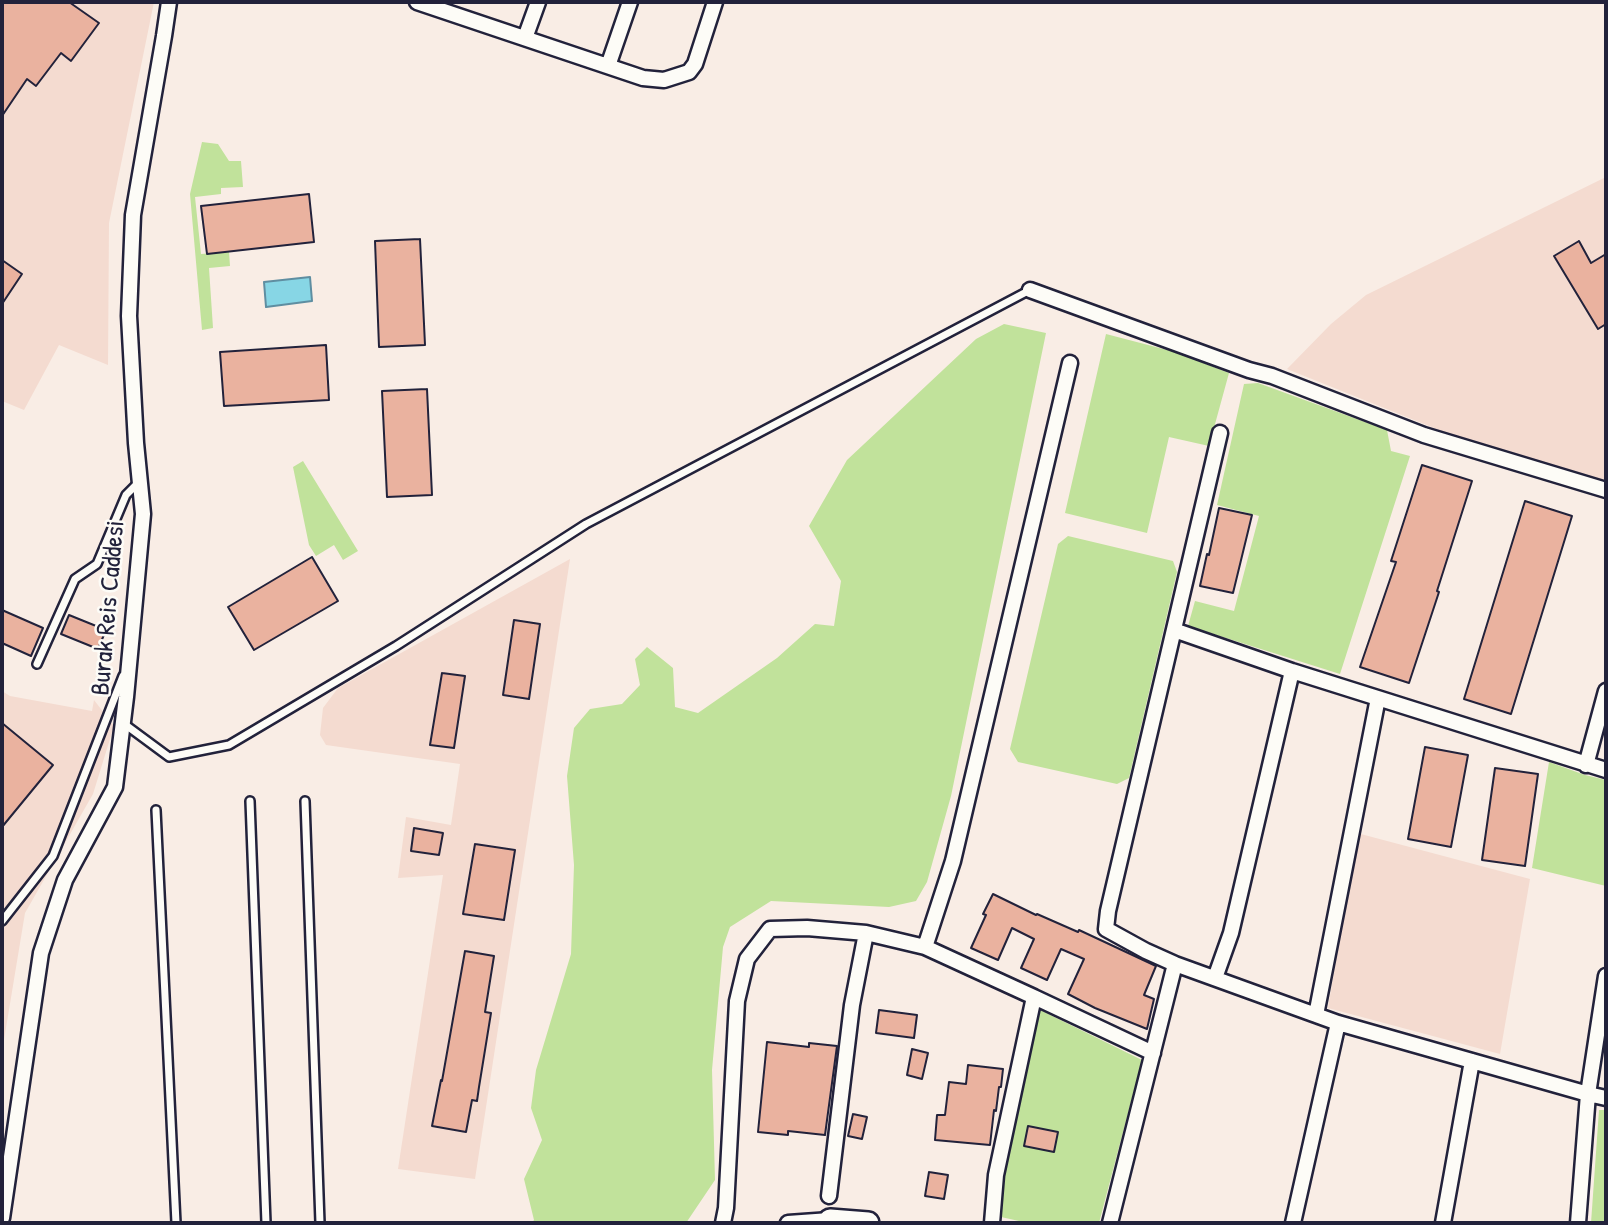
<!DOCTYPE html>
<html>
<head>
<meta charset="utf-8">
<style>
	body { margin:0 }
	#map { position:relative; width:1608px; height:1225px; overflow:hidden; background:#f9ede5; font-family:"Patrick Hand",sans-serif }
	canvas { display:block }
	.frame { position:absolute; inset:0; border:4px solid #22223b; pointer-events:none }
</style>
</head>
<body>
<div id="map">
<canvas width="1608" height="1225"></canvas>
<div class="frame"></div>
</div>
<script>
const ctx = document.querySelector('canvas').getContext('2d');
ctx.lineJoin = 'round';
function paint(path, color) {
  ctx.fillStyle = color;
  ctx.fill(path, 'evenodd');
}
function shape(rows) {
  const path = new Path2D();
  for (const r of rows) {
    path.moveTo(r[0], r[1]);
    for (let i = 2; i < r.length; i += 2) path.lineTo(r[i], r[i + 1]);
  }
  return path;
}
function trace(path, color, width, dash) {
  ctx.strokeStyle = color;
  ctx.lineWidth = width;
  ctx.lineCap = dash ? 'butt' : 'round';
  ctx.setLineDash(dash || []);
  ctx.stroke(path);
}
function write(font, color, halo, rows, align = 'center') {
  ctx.font = font + ' "Patrick Hand",sans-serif';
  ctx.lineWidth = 5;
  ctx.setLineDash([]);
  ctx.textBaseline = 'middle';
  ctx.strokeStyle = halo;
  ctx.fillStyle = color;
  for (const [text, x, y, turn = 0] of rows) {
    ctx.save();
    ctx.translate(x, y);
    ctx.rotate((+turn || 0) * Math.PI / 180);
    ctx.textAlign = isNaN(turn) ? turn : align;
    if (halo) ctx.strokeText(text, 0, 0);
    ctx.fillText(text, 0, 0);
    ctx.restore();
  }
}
paint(shape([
	[2,2,154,2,109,223,108,365,59,345,24,410,2,401],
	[1606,177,1606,483,1449,434,1287,369,1331,324,1366,295],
	[570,559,475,1179,398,1169,443,875,398,878,406,817,451,825,460,764,326,745,320,735,323,708,338,688],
	[2,691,10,696,92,711,94,700,114,726,93,794,25,913,2,1052],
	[1357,833,1530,879,1500,1054,1328,1008]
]), '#f4dbd0');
paint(shape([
	[202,142,218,144,229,161,241,161,243,187,221,188,221,194,195,197,201,254,229,252,230,266,209,268,213,328,202,330,190,194],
	[1004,324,1046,333,951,796,927,882,916,901,889,907,771,901,730,927,723,947,712,1070,715,1180,686,1223,532,1223,534,1220,524,1179,542,1140,531,1108,536,1070,571,954,574,865,567,776,574,728,590,709,622,704,640,685,635,659,647,647,673,668,675,707,698,713,777,658,815,624,834,626,841,581,809,526,847,460,976,339],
	[1106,334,1175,352,1229,373,1209,446,1169,437,1147,533,1065,513],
	[1258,383,1387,430,1391,451,1410,456,1340,674,1188,626,1195,601,1234,611,1259,516,1217,505,1244,384],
	[303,461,358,551,343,560,334,545,316,556,309,545,293,467],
	[1068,536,1173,561,1177,572,1129,778,1117,784,1018,762,1010,749,1058,544],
	[1549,762,1585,775,1606,780,1606,886,1532,868],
	[1038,1009,1142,1060,1099,1223,1028,1223,1001,1217,1004,1179],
	[1599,1110,1606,1110,1606,1223,1591,1223]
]), '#c1e29b');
const water = shape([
	[310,277,312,301,266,307,264,282,310,277]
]);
paint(water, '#87d6e5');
trace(water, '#5f8ea1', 2);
const building = shape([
	[2,2,69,2,99,23,71,61,61,53,36,86,27,79,2,116,2,2],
	[309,194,314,242,207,254,201,206,309,194],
	[420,239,425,345,379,347,375,241,420,239],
	[1579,241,1591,263,1606,254,1606,324,1598,329,1554,256,1579,241],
	[2,260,22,274,2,304,2,260],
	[326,345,329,400,224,406,220,352,326,345],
	[427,389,432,495,387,497,382,391,427,389],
	[1422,465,1472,481,1437,591,1439,592,1409,683,1360,667,1396,562,1391,561,1422,465],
	[1525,501,1572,516,1511,714,1464,699,1525,501],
	[1219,508,1252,515,1233,593,1200,586,1207,554,1209,555,1219,508],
	[312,557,338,601,254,650,228,607,312,557],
	[2,610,43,628,31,656,2,643,2,610],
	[69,615,106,630,98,649,61,634,69,615],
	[514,620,540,624,529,699,503,695,514,620],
	[442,673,465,676,454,748,430,745,442,673],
	[2,723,53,765,2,827,2,723],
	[1425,747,1468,755,1451,847,1408,839,1425,747],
	[1495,768,1538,774,1525,866,1482,860,1495,768],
	[414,828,443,833,439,855,411,851,414,828],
	[475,844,515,850,504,920,463,914,475,844],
	[993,894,1036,915,1037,914,1078,932,1079,930,1156,966,1144,995,1154,999,1147,1029,1095,1008,1068,994,1084,959,1061,949,1047,980,1021,968,1034,939,1012,928,998,960,971,948,986,915,983,914,993,894],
	[465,951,494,956,485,1012,491,1013,479,1087,477,1101,472,1100,466,1132,432,1126,441,1080,442,1081,465,951],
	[879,1010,917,1015,914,1038,876,1033,879,1010],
	[767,1042,809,1047,809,1043,837,1046,825,1135,788,1131,788,1135,758,1132,767,1042],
	[912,1049,928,1053,922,1079,907,1075,912,1049],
	[968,1065,1003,1069,1001,1087,999,1087,996,1111,994,1110,990,1145,935,1140,937,1115,945,1115,949,1082,966,1084,968,1065],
	[853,1114,867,1117,862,1139,848,1136,853,1114],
	[1028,1126,1058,1132,1054,1152,1024,1146,1028,1126],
	[929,1172,948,1175,944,1199,925,1196,929,1172]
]);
paint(building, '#eab29f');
trace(building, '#22223b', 2);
const lane = shape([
	[37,664,75,579,97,564,126,495,139,482],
	[123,723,169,757,229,745,396,646,586,524,1030,290],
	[250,801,266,1223],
	[305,801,320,1223],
	[156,810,176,1223],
	[2,921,53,856,123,676]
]);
const street = shape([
	[417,2,643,78,664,80,689,72,695,64,715,2],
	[525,38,538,2],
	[608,66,630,2],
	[1030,290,1249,370,1272,376,1424,435,1606,490],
	[1220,433,1108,911,1106,929,1146,951,1175,964,1338,1023,1588,1094,1606,1098],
	[1174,630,1292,671,1606,770],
	[1586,765,1606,691],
	[925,947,953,861,1070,363],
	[1215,978,1231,933,1292,671],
	[1316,1015,1378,698],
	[829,1196,852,1005,866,933],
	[2,1218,41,953,65,880,115,787,126,697,143,514,136,443,129,316,133,215,164,36,169,2],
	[723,1223,726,1208,737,1001,747,959,770,929,807,928,866,933,925,947,1034,997],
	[788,1223,830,1220],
	[992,1223,996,1175,1034,997,1153,1053],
	[1110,1223,1175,964],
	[1293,1223,1338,1023],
	[1443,1223,1472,1061],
	[1578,1223,1588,1094,1606,976]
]);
const secondary = shape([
	[830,1220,868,1223]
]);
trace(lane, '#22223b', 12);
trace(street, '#22223b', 19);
trace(secondary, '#22223b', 26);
trace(lane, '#fdfcf7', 7);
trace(street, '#fdfcf7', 14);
trace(secondary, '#fdfcf7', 21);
write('26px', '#22223b', '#fdfcf7', [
	["Burak Reis Caddesi",109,608,-85]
]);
</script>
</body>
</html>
